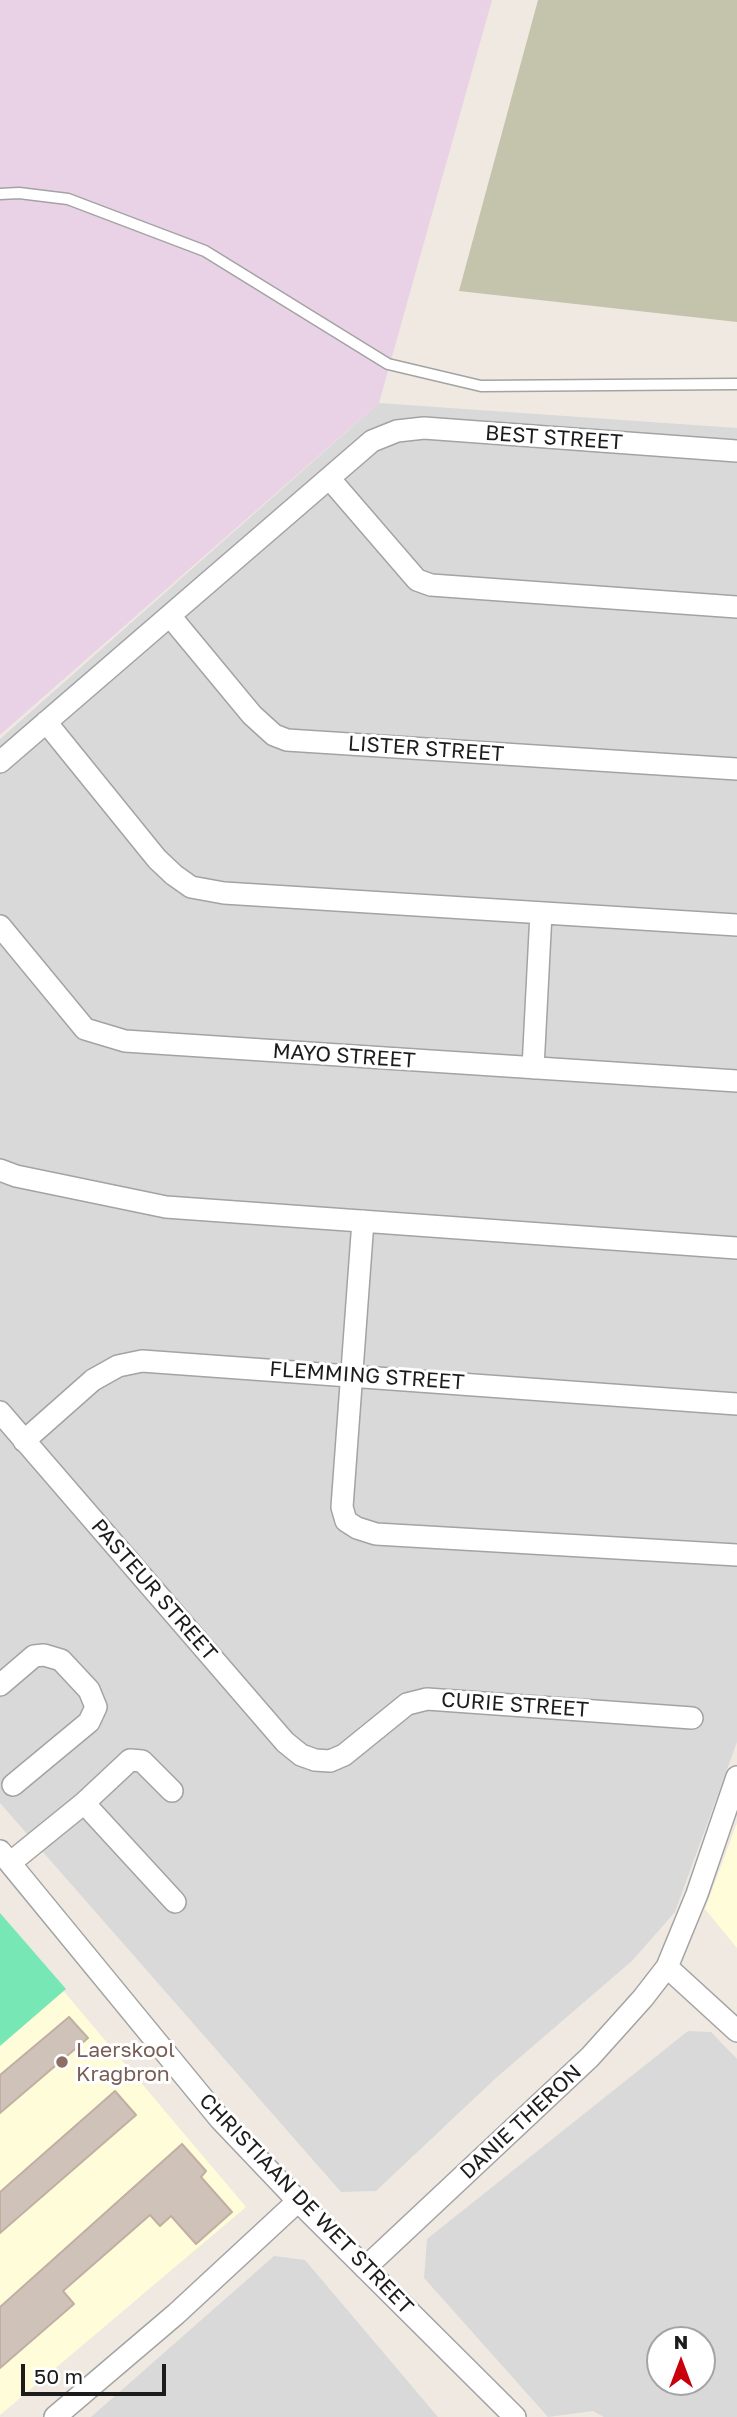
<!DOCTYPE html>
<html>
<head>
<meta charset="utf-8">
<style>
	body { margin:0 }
	#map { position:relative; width:737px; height:2417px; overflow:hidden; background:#efe9e1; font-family:"Golos Text",sans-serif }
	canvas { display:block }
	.north { position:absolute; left:646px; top:2326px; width:70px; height:70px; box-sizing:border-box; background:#fff; border:2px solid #a4a4a4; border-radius:50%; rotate:0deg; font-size:19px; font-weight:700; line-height:28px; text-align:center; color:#1c1c1c }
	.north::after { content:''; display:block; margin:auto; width:24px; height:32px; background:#c8000b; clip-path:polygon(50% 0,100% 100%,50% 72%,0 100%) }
	.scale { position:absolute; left:21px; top:2364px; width:145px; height:32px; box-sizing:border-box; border:4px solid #1c1c1c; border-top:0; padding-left:9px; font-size:21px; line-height:24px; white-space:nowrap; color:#1c1c1c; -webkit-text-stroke:5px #fff; paint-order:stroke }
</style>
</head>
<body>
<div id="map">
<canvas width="737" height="2417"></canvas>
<div class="north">N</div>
<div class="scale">50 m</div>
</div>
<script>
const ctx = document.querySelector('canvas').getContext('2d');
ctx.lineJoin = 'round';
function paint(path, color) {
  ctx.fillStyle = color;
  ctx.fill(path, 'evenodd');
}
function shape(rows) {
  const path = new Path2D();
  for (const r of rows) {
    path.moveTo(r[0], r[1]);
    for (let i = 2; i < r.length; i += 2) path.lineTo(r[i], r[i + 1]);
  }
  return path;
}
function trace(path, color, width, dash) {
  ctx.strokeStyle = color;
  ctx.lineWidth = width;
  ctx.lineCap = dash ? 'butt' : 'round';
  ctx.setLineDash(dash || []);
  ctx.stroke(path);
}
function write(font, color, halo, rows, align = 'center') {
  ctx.font = font + ' "Golos Text",sans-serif';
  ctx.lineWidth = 6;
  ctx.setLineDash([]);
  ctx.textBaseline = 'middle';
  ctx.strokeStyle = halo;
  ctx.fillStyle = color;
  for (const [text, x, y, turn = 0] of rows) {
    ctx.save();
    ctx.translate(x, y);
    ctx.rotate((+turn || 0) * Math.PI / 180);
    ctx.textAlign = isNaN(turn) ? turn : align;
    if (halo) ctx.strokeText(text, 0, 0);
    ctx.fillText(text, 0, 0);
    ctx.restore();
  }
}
paint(shape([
	[379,403,737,428,737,1742,675,1912,632,1961,497,2077,376,2191,341,2192,0,1803,0,739],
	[688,2031,711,2032,737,2059,737,2417,604,2417,593,2411,548,2417,424,2278,427,2239],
	[660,2340,702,2340,702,2382,660,2382],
	[274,2256,305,2260,438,2417,91,2417]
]), '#dad9d9');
paint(shape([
	[0,0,492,0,379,403,0,735]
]), '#e9d2e6');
paint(shape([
	[737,1823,737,1948,705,1909],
	[0,1916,246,2207,0,2415]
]), '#fffdd9');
paint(shape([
	[538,0,737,0,737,322,459,291]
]), '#c4c3ab');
paint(shape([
	[0,1913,66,1989,0,2046]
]), '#76e7b5');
const building = shape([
	[69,2017,88,2038,0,2113,0,2075,69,2017],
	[115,2091,136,2115,0,2233,0,2192,115,2091],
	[182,2144,206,2171,201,2177,232,2212,196,2244,171,2216,160,2226,150,2215,63,2291,74,2304,0,2368,0,2307,182,2144]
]);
paint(building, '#cfc2b9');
trace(building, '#c2aea2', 2);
const lane = shape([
	[0,194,19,193,68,199,205,251,388,364,481,386,737,384]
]);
const street = shape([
	[329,478,417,580,431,585,737,607],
	[170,616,252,715,274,735,287,740,737,769],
	[46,722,157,859,174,875,191,887,224,893,737,925],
	[0,762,372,441,397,431,424,428,737,451],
	[0,926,85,1029,125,1041,737,1081],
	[533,1068,541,913],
	[0,1170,16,1176,166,1207,737,1248],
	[363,1221,342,1507,346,1521,357,1528,376,1534,737,1555],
	[0,1412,285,1742,301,1755,315,1760,330,1761,344,1755,407,1704,427,1699,692,1718],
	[24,1441,93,1380,118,1366,142,1361,737,1404],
	[0,1685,34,1656,44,1655,61,1660,89,1690,96,1707,89,1722,13,1785],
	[84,1803,175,1902],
	[0,1851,220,2119,298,2201,515,2417],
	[10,1863,84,1803,130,1760,142,1761,172,1791],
	[667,1967,737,2031],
	[365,2268,590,2057,643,1998,667,1967,697,1894,737,1777],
	[55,2417,176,2314,298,2201]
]);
trace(lane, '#a3a3a3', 13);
trace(street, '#a3a3a3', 24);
trace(lane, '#fff', 10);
trace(street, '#fff', 21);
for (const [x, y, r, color] of [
	[62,2062,7,"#8d6e63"]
]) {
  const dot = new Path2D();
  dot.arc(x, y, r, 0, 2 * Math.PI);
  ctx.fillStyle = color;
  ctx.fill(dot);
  trace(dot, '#fff', 2.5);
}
write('21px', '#1c1c1c', '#fff', [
	["BEST STREET",554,438,4],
	["LISTER STREET",426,749,4],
	["MAYO STREET",344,1056,4],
	["FLEMMING STREET",367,1376,4],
	["PASTEUR STREET",154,1590,49],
	["CURIE STREET",515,1705,4],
	["DANIE THERON",521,2122,-43],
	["CHRISTIAAN DE WET STREET",306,2204,46]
]);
write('21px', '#785e54', '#fff', [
	["Laerskool",76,2050],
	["Kragbron",76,2074]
], 'left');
</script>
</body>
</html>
